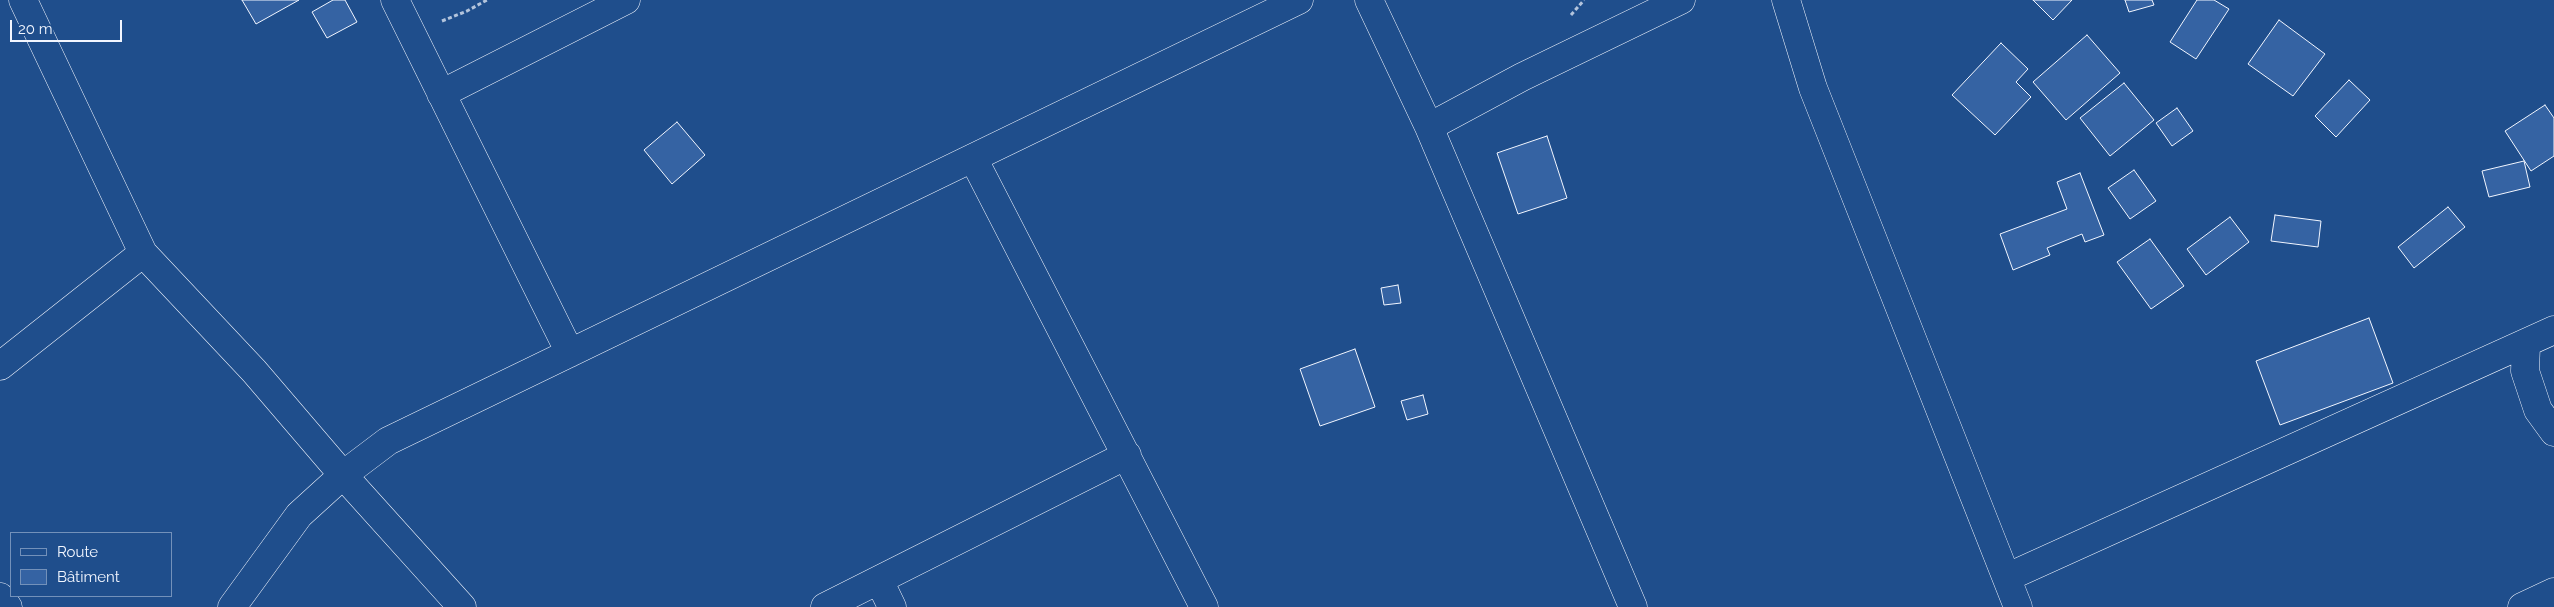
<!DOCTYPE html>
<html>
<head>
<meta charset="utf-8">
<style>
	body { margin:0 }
	#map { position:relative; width:2554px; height:607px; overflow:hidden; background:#1f4e8c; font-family:Raleway,sans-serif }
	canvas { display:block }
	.legend { position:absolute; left:10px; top:532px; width:162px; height:65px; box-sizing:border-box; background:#1f4e8c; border:1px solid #7391ba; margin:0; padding:6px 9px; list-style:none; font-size:15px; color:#f2f6ff }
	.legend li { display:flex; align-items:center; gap:10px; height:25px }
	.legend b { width:25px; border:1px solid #7391ba }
	.scale { position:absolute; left:10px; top:20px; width:112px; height:22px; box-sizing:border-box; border:2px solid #f2f6ff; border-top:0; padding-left:6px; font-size:15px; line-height:18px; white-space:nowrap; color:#f2f6ff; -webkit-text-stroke:4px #1f4e8c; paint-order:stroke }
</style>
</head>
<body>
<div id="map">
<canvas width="2554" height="607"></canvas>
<ul class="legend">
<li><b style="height:6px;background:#1f4e8c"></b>Route</li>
<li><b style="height:14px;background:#3563a3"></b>Bâtiment</li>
</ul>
<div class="scale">20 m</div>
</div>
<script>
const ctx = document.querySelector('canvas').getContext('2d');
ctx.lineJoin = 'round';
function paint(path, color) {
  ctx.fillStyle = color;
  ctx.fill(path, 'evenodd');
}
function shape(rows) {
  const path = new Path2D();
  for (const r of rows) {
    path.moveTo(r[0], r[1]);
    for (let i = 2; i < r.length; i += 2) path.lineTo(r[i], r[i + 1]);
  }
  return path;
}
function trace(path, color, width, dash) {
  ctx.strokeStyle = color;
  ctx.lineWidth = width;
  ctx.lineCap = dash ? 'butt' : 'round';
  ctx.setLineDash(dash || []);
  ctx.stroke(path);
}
const building = shape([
	[242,0,299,0,256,24,242,0],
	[333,0,345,0,357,22,327,38,312,12,333,0],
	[2033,0,2072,0,2053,20,2033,0],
	[2125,0,2152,0,2154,5,2129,12,2125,0],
	[2197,0,2214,0,2229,9,2196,59,2170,42,2197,0],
	[2279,20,2325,54,2293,96,2248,64,2279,20],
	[2087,35,2120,73,2066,120,2033,82,2087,35],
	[2001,43,2028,69,2016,82,2031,97,1995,135,1952,95,2001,43],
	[2349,80,2370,100,2336,137,2315,116,2349,80],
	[2124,83,2154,120,2110,156,2080,118,2124,83],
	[2545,105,2554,118,2554,156,2531,171,2505,131,2545,105],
	[2177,108,2193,131,2172,146,2156,123,2177,108],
	[677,122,705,155,672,184,644,150,677,122],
	[1547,136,1567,198,1518,214,1497,153,1547,136],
	[2524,161,2530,187,2489,197,2482,171,2524,161],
	[2134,170,2156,201,2130,219,2108,188,2134,170],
	[2080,173,2104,235,2085,242,2082,234,2047,248,2050,255,2013,270,2000,234,2067,209,2057,182,2080,173],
	[2448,207,2465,227,2414,268,2398,247,2448,207],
	[2275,215,2321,221,2318,247,2271,241,2275,215],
	[2230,217,2249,242,2206,275,2187,249,2230,217],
	[2150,239,2184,286,2151,309,2117,262,2150,239],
	[1398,285,1401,303,1384,305,1381,288,1398,285],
	[2369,318,2393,383,2280,425,2256,361,2369,318],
	[1355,349,1375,407,1320,426,1300,369,1355,349],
	[1423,395,1428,414,1407,420,1401,401,1423,395]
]);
paint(building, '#3563a3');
trace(building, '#f2f6ff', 1);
const minor = shape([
	[23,0,143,253,254,371,343,475,462,607],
	[395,0,570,353],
	[1369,0,1429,127,1633,607],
	[1786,0,1813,88,2018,607],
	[441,94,626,0],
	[1429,127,1522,77,1681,0],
	[973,158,1204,607],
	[2526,345,2525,371,2538,410,2554,432],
	[0,366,143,253],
	[2008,577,2554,330],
	[879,580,892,607],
	[0,597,8,607],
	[232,607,299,515,343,475,388,441,1299,0],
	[825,607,1127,455],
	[2522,607,2554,592]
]);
trace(minor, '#f2f6ff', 29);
trace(shape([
	[1571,15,1584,0],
	[442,21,467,11,487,0]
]), '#b3c4dc', 3, [4, 2.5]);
trace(minor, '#1f4e8c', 28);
</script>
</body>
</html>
